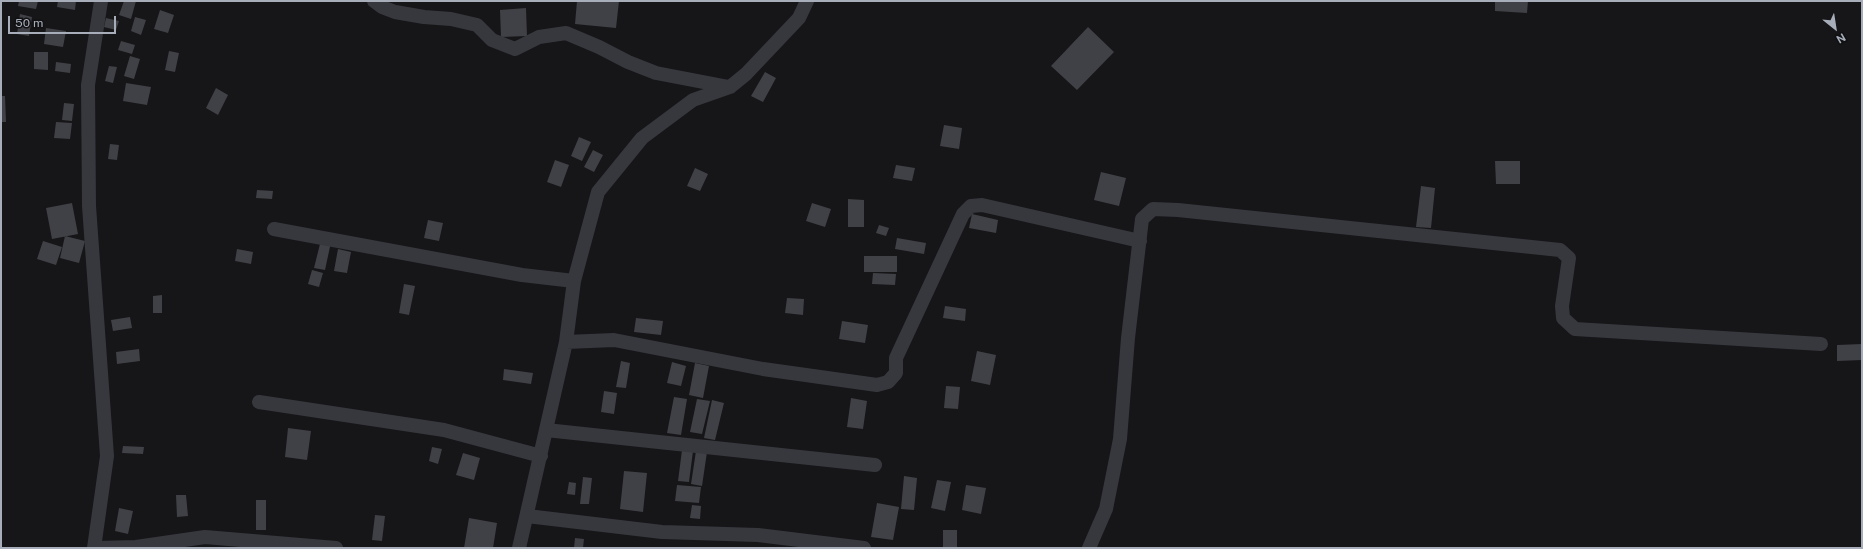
<!DOCTYPE html>
<html>
<head>
<meta charset="utf-8">
<style>
	body { margin:0 }
	#map { position:relative; width:1863px; height:549px; overflow:hidden; background:#161618; font-family:"Public Sans",sans-serif }
	canvas { display:block }
	.frame { position:absolute; inset:0; border:2px solid #a7aeba; pointer-events:none }
	.north { position:absolute; left:1815px; top:8px; width:40px; height:40px; -webkit-text-stroke:3px #111113; paint-order:stroke; rotate:150deg; font-size:11px; font-weight:700; line-height:16px; text-align:center; color:#a7aeba }
	.north::after { content:''; display:block; margin:auto; width:14px; height:18px; background:#a7aeba; clip-path:polygon(50% 0,100% 100%,50% 72%,0 100%) }
	.scale { position:absolute; left:8px; top:16px; width:108px; height:18px; box-sizing:border-box; border:2px solid #a7aeba; border-top:0; padding-left:5px; font-size:12px; line-height:14px; white-space:nowrap; color:#a7aeba; -webkit-text-stroke:3px #111113; paint-order:stroke }
</style>
</head>
<body>
<div id="map">
<canvas width="1863" height="549"></canvas>
<div class="frame"></div>
<div class="north">N</div>
<div class="scale">50 m</div>
</div>
<script>
const ctx = document.querySelector('canvas').getContext('2d');
ctx.lineJoin = 'round';
function paint(path, color) {
  ctx.fillStyle = color;
  ctx.fill(path, 'evenodd');
}
function shape(rows) {
  const path = new Path2D();
  for (const r of rows) {
    path.moveTo(r[0], r[1]);
    for (let i = 2; i < r.length; i += 2) path.lineTo(r[i], r[i + 1]);
  }
  return path;
}
function trace(path, color, width, dash) {
  ctx.strokeStyle = color;
  ctx.lineWidth = width;
  ctx.lineCap = dash ? 'butt' : 'round';
  ctx.setLineDash(dash || []);
  ctx.stroke(path);
}
paint(shape([
	[19,1,38,1,36,9,18,6],
	[58,1,76,1,75,10,57,7],
	[124,1,136,1,131,19,119,15],
	[577,1,619,1,616,28,575,24],
	[1495,1,1528,1,1527,13,1495,11],
	[526,8,527,36,501,37,500,10],
	[160,10,174,15,168,33,154,29],
	[20,14,32,17,29,36,17,34],
	[135,17,146,20,141,35,131,31],
	[106,18,119,21,116,30,104,27],
	[1088,27,1114,52,1077,90,1051,66],
	[46,28,66,31,63,47,44,44],
	[121,41,135,45,132,54,118,50],
	[169,51,179,53,175,72,165,70],
	[34,52,48,52,48,70,34,69],
	[130,56,140,59,134,79,124,76],
	[56,62,71,64,70,73,55,71],
	[109,66,117,67,113,83,105,81],
	[765,72,776,78,763,102,751,96],
	[126,83,151,87,147,105,123,101],
	[216,88,228,95,218,115,206,108],
	[1,96,5,96,6,122,1,122],
	[64,103,74,104,72,121,62,120],
	[56,122,72,123,70,139,54,138],
	[944,125,962,128,959,149,940,146],
	[579,137,591,142,582,161,571,156],
	[110,144,119,145,117,160,108,159],
	[593,150,603,155,594,172,584,167],
	[555,160,569,165,561,187,547,182],
	[1495,161,1520,161,1520,184,1496,184],
	[896,165,915,168,912,181,893,178],
	[695,168,708,174,700,191,687,186],
	[1101,172,1126,178,1119,206,1094,200],
	[1421,186,1435,188,1431,228,1416,227],
	[257,190,273,191,272,199,256,198],
	[848,199,864,200,864,227,848,227],
	[72,203,78,234,52,239,46,208],
	[812,203,831,209,825,227,806,221],
	[972,214,998,220,996,233,969,228],
	[428,220,443,223,439,241,424,238],
	[879,225,889,228,886,236,876,233],
	[65,236,85,241,79,263,60,258],
	[897,238,926,243,924,254,895,249],
	[321,240,331,242,325,270,314,268],
	[43,241,62,247,56,265,37,259],
	[237,249,253,252,251,264,235,261],
	[338,249,351,252,347,273,334,271],
	[864,256,897,256,897,272,864,272],
	[312,270,323,273,319,287,308,284],
	[873,273,896,274,895,285,872,284],
	[404,284,415,286,409,315,399,313],
	[162,295,162,313,153,313,153,296],
	[787,298,804,299,803,315,785,313],
	[945,306,966,309,965,321,943,318],
	[130,317,132,328,113,331,111,320],
	[636,318,663,321,661,335,634,332],
	[842,321,868,325,865,343,839,339],
	[1862,344,1862,360,1837,361,1837,345],
	[139,349,140,361,117,364,116,352],
	[977,351,996,355,990,385,971,381],
	[621,361,630,363,626,388,616,387],
	[672,362,686,366,681,386,667,383],
	[695,363,709,366,703,398,689,395],
	[504,369,533,373,531,384,503,380],
	[946,386,960,387,958,409,944,408],
	[604,391,617,393,614,414,601,412],
	[674,397,687,399,681,435,667,433],
	[851,398,867,401,863,429,847,427],
	[697,399,710,401,702,434,690,432],
	[712,400,724,403,715,440,704,438],
	[288,428,311,431,307,460,285,457],
	[123,446,144,447,143,454,122,453],
	[432,447,442,449,438,464,429,461],
	[682,450,693,451,689,482,678,481],
	[696,451,707,452,702,486,691,484],
	[463,453,480,458,474,480,456,475],
	[624,471,647,473,643,512,620,509],
	[904,476,917,478,914,510,901,509],
	[583,477,592,478,589,504,580,504],
	[937,480,951,482,945,511,931,508],
	[569,482,576,483,575,495,567,494],
	[677,485,701,487,699,503,675,501],
	[966,485,986,488,981,514,962,510],
	[176,495,186,495,188,516,177,517],
	[256,500,266,500,266,530,256,530],
	[877,503,899,507,893,540,871,537],
	[692,505,701,506,700,519,690,518],
	[119,508,133,511,128,534,115,531],
	[375,515,385,516,382,541,372,540],
	[469,518,497,523,493,548,464,548],
	[943,530,957,530,957,547,943,547],
	[575,538,584,539,583,548,574,548]
]), '#404146');
trace(shape([
	[374,1,382,7,395,12,424,17,451,19,477,25,492,40,515,49,539,37,566,33,599,47,628,62,656,73,729,87],
	[274,229,522,275,574,281],
	[566,342,614,340,763,369,877,385,888,382,896,373,896,358,963,214,971,206,982,205,1140,241],
	[259,402,444,430,541,456],
	[546,430,875,465],
	[527,516,662,532,758,535,864,548],
	[94,548,107,456,89,206,88,85,101,1],
	[97,548,136,547,205,537,336,548],
	[519,548,566,342,574,281,598,192,642,138,693,100,730,87,746,74,799,18,807,1],
	[1089,548,1106,509,1120,439,1128,338,1142,219,1153,209,1178,210,1560,250,1569,258,1562,306,1563,318,1575,329,1821,344]
]), '#37383e', 14);
</script>
</body>
</html>
